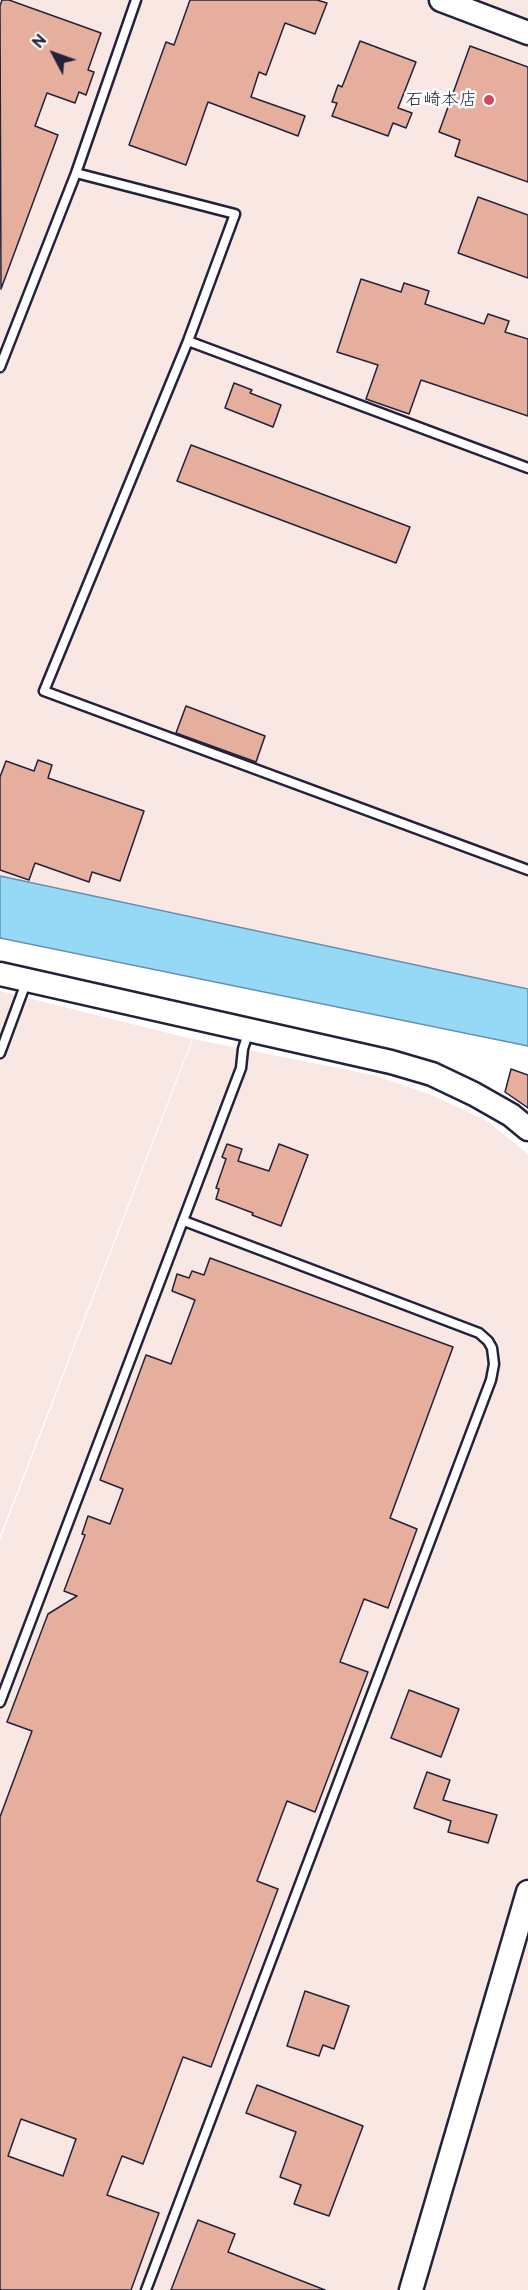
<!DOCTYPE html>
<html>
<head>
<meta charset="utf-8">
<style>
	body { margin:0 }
	#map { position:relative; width:528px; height:2290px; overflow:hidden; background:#fff; font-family:"Balsamiq Sans",sans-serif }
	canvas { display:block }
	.north { position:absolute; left:24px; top:24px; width:60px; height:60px; -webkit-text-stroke:4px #fff; paint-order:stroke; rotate:311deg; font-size:16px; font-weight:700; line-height:24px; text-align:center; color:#22223b }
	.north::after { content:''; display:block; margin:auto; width:21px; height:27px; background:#22223b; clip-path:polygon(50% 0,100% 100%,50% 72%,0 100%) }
</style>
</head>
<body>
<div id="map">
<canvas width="528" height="2290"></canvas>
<div class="north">N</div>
</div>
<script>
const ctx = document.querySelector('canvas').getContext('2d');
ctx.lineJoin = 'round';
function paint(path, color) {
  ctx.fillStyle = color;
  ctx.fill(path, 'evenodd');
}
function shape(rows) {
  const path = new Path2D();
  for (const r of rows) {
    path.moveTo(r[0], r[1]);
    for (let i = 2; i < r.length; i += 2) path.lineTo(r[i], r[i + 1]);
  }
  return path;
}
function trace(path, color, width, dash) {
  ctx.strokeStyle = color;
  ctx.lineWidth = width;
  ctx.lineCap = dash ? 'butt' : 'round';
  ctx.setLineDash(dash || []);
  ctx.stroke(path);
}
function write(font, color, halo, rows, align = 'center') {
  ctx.font = font + ' "Balsamiq Sans","Klee One",sans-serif';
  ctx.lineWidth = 5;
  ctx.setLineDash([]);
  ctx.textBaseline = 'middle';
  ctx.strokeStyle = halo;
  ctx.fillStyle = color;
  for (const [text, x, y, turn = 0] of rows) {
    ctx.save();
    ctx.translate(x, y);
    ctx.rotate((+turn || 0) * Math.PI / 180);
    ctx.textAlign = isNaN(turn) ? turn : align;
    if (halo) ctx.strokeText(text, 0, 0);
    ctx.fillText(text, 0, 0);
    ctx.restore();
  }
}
paint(shape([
	[0,0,528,0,528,989,0,876],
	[0,991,192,1039,0,1536],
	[193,1039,377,1076,434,1096,487,1121,528,1154,528,2290,0,2290,0,1540]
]), '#f8e7e2');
const water = shape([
	[0,876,528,989,528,1046,0,938,0,876]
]);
paint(water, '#95d9f7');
trace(water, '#6790ac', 1.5);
const building = shape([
	[2,0,9,0,101,33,88,70,94,72,86,95,79,92,75,103,47,93,35,126,58,135,1,289,0,6,2,0],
	[190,0,317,0,327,3,315,34,285,23,266,75,259,72,251,97,305,116,298,136,208,102,186,165,129,145,166,42,174,45,190,0],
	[360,41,416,62,398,108,412,113,406,128,393,123,388,136,332,116,337,103,332,102,338,85,342,87,360,41],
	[470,46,528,67,528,182,455,156,460,140,439,132,470,46],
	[478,197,528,215,528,278,458,253,478,197],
	[361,279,401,292,404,283,429,291,425,304,484,324,488,314,509,321,505,332,528,339,528,416,421,380,409,414,366,399,378,365,337,352,361,279],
	[234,383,252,390,250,393,281,405,273,427,225,408,234,383],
	[191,445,410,527,396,563,177,481,191,445],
	[186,706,265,736,256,762,176,733,186,706],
	[38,760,52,765,48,778,144,811,120,881,92,872,89,882,35,863,29,880,0,870,0,777,6,761,34,771,38,760],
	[511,1069,528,1075,528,1108,505,1092,511,1069],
	[227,1144,242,1149,238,1161,269,1171,279,1144,308,1155,281,1226,252,1215,253,1213,216,1199,219,1189,216,1188,226,1159,222,1157,227,1144],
	[210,1258,453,1347,390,1518,417,1529,388,1608,364,1599,340,1662,368,1672,315,1812,287,1801,257,1881,278,1889,211,2067,183,2057,143,2164,122,2156,107,2195,159,2213,131,2290,0,2290,0,1817,32,1731,7,1722,48,1614,77,1596,64,1591,85,1535,82,1534,88,1516,110,1524,123,1489,100,1480,146,1355,171,1364,195,1300,172,1291,177,1274,189,1278,192,1271,204,1275,210,1258],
	[21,2119,76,2139,63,2176,8,2156,21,2119],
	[409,1690,459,1709,441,1757,391,1738,409,1690],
	[427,1772,450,1780,443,1800,497,1815,488,1843,448,1832,451,1821,414,1808,427,1772],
	[305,1991,349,2006,334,2049,323,2045,319,2056,287,2046,305,1991],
	[257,2085,363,2126,329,2216,294,2204,301,2185,280,2177,296,2132,246,2113,257,2085],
	[198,2220,235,2234,228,2252,325,2290,171,2290,198,2220]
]);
paint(building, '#e6af9d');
trace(building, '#22223b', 1.5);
const lane = shape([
	[76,173,235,214,188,341,44,691,528,870],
	[188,341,528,468],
	[0,367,76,173,136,0],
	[0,1053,27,980],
	[0,1702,241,1068,243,1049,249,1030],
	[146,2290,491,1380,494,1364,492,1348,488,1341,479,1333,184,1221]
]);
const secondary = shape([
	[441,0,528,33],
	[0,974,391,1062,432,1074,474,1094,511,1115,528,1129],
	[411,2290,528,1892]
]);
trace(lane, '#22223b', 13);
trace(secondary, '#22223b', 27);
trace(lane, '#fff', 8);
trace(secondary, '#fff', 22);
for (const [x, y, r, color] of [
	[489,100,6,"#d1495b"]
]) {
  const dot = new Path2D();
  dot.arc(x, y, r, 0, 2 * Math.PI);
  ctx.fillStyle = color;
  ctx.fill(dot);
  trace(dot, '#fff', 2);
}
write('18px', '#22223b', '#fff', [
	["石崎本店",477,100]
], 'right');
</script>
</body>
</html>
